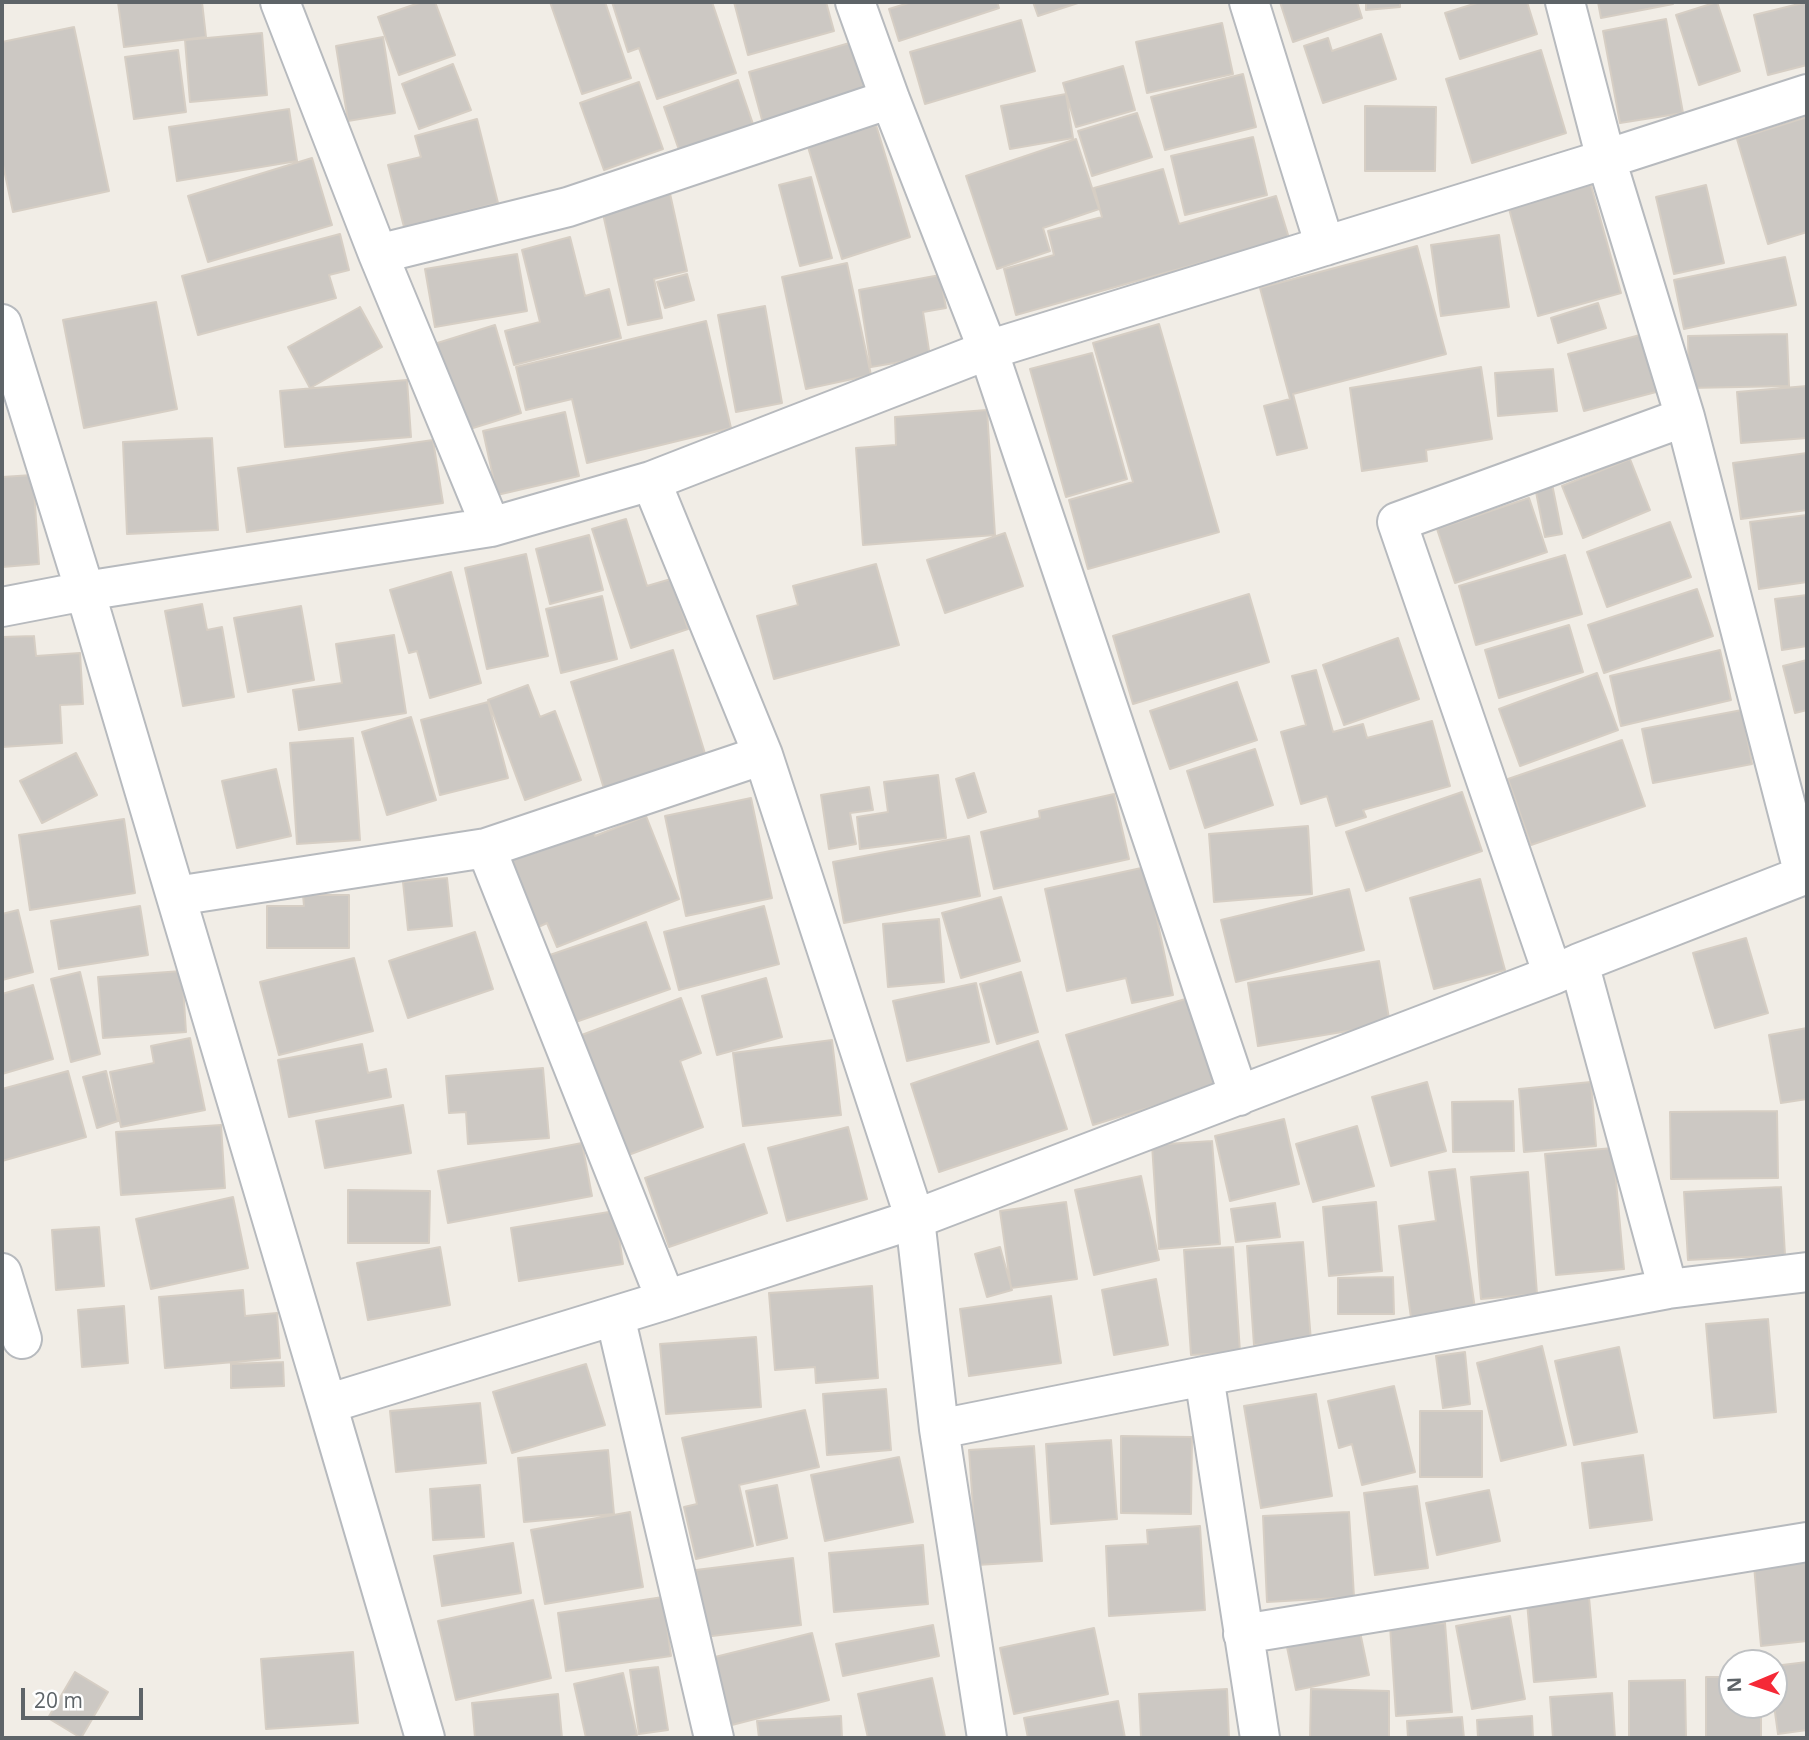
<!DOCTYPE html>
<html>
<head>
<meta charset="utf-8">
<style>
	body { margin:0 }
	#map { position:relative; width:1809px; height:1740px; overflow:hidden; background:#f1ede6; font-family:"Open Sans",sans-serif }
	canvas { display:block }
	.frame { position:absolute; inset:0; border:4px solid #5e6468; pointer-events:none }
	.north { position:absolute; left:1718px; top:1649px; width:70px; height:70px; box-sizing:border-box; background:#fff; border:2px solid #bfc1c3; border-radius:50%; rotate:268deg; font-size:19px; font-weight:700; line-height:28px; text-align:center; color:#5e6468 }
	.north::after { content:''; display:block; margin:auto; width:24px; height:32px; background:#f52937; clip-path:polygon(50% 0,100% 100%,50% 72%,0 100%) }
	.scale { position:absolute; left:21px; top:1688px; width:122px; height:32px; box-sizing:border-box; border:4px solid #5e6468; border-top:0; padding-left:9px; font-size:21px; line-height:24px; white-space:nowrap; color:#5e6468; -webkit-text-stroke:5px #fff; paint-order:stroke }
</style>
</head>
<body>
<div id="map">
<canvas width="1809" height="1740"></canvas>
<div class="frame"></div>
<div class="north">N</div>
<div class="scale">20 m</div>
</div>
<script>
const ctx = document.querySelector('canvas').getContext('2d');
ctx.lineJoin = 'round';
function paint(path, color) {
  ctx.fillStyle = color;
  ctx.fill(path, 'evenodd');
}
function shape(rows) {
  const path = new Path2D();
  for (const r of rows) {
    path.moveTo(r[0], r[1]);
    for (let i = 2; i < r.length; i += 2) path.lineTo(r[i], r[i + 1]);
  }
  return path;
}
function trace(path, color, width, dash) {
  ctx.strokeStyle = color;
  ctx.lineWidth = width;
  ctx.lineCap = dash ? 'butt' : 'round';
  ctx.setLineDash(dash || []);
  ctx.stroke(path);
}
const building = shape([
	[118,2,206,2,202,2,206,37,124,47,118,2],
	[422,2,435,2,455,55,399,75,378,17,422,2],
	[550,2,605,2,631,78,582,94,550,2],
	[612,2,712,2,736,73,657,99,639,48,628,52,612,2],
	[734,2,826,2,834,31,748,55,734,2],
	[912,2,997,2,999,8,899,41,889,9,912,2],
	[1033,2,1081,2,1038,16,1033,2],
	[1280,2,1357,2,1362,18,1293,42,1280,2],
	[1366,2,1400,2,1400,7,1366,10,1366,2],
	[1480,2,1527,2,1537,34,1460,59,1445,13,1480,2],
	[1598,2,1673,2,1673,4,1601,18,1598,2],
	[1717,2,1740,71,1699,85,1676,15,1717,2],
	[1807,2,1807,65,1768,75,1754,15,1807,2],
	[1666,19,1683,113,1620,123,1603,31,1666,19],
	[1021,20,1035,71,925,104,910,52,1021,20],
	[1222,23,1233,74,1147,93,1136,42,1222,23],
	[74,27,109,191,13,212,2,160,2,42,74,27],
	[262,33,267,95,190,102,185,40,262,33],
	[1381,34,1396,79,1323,103,1304,46,1328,38,1332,51,1381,34],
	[383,37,395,113,348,121,336,46,383,37],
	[853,42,869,98,764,127,749,72,853,42],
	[178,50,186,112,134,119,125,57,178,50],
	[1541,50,1566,133,1472,163,1446,79,1541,50],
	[453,64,471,110,419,129,402,84,453,64],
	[1123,66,1135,110,1076,127,1063,83,1123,66],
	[1243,74,1256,127,1165,150,1151,97,1243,74],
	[738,80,753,124,679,150,664,107,738,80],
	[639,82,663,149,604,170,580,103,639,82],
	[1066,94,1073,138,1010,149,1001,106,1066,94],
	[1365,106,1436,107,1435,171,1365,171,1365,106],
	[289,109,297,161,177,181,169,127,289,109],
	[1137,113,1152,157,1092,176,1078,131,1137,113],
	[1807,117,1807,232,1768,244,1737,139,1807,117],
	[477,119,498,203,404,227,388,165,421,157,415,136,477,119],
	[876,125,910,237,842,259,808,147,876,125],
	[1253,137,1267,195,1185,215,1171,156,1253,137],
	[1076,139,1099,209,1043,228,1050,251,997,269,966,176,1076,139],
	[312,158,332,225,208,262,188,196,312,158],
	[1163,169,1179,224,1276,196,1289,238,1016,315,1004,269,1054,255,1048,231,1102,217,1094,188,1163,169],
	[811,177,832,258,800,266,779,185,811,177],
	[1590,182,1621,293,1538,316,1508,205,1590,182],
	[1706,185,1724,263,1674,274,1656,197,1706,185],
	[669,189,687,271,654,279,662,318,628,325,601,205,669,189],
	[340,234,349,270,329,275,336,298,198,335,182,276,340,234],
	[1499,235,1509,307,1441,316,1431,245,1499,235],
	[570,237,585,296,609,289,621,338,514,365,505,331,540,322,522,250,570,237],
	[1417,246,1446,354,1293,394,1307,448,1277,455,1264,406,1290,399,1260,288,1417,246],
	[517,254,527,311,435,327,425,269,517,254],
	[1785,257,1796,305,1684,329,1674,280,1785,257],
	[847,263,871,375,806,389,782,277,847,263],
	[687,274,694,300,665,308,657,282,687,274],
	[940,275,946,308,923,312,930,357,871,367,859,290,940,275],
	[156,302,177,409,84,428,63,320,156,302],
	[1598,303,1606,328,1558,343,1551,318,1598,303],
	[765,306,782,403,736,412,718,315,765,306],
	[360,307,382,347,310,388,288,347,360,307],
	[706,321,731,428,587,463,572,399,526,410,516,367,706,321],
	[1159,324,1219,532,1088,569,1069,500,1133,482,1093,343,1159,324],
	[495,325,521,413,457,433,431,345,495,325],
	[1787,334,1789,386,1689,388,1688,336,1787,334],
	[1640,335,1656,392,1584,411,1568,354,1640,335],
	[1092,353,1127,479,1066,497,1030,369,1092,353],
	[1481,367,1492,439,1426,450,1427,461,1362,471,1350,388,1481,367],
	[1553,369,1557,411,1498,416,1495,373,1553,369],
	[407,380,411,437,285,447,280,391,407,380],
	[1807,386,1807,438,1741,443,1737,392,1807,386],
	[987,410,995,535,863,545,856,448,896,445,895,417,987,410],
	[565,412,579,476,497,495,483,431,565,412],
	[212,438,218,530,127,534,123,442,212,438],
	[433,440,443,503,247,532,238,468,433,440],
	[1807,453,1807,510,1741,519,1733,463,1807,453],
	[1630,459,1650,510,1583,538,1562,486,1630,459],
	[33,475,39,564,2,567,2,477,33,475],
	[1552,484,1562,534,1545,537,1535,487,1552,484],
	[1529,498,1547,552,1455,583,1437,529,1529,498],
	[1807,515,1807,582,1759,589,1750,522,1807,515],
	[626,519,647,586,671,579,688,629,631,648,592,529,626,519],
	[1670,522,1691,577,1607,607,1587,552,1670,522],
	[1005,533,1023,586,945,613,927,560,1005,533],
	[589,535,603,590,550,604,536,549,589,535],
	[526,554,548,656,487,669,465,568,526,554],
	[1565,555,1582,614,1476,645,1459,586,1565,555],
	[876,564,899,645,774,679,757,616,798,605,793,586,876,564],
	[451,572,481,683,430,698,417,651,409,653,390,590,451,572],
	[1697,589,1713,636,1604,673,1588,625,1697,589],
	[1249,594,1269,662,1133,704,1113,636,1249,594],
	[1807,595,1807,646,1782,650,1775,599,1807,595],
	[602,596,617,659,561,673,546,609,602,596],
	[202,604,207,630,222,627,234,697,183,706,165,611,202,604],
	[301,606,314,680,248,692,234,618,301,606],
	[1569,625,1583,672,1499,698,1485,650,1569,625],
	[394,635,406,713,299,730,293,690,342,683,336,644,394,635],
	[34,636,36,656,80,653,83,704,60,705,62,743,2,747,2,637,34,636],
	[1398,638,1419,699,1344,725,1323,665,1398,638],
	[673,650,707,760,605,792,571,682,673,650],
	[1720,650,1731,700,1621,726,1610,676,1720,650],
	[1807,660,1807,710,1795,713,1783,666,1807,660],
	[1316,670,1333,732,1363,724,1367,738,1432,721,1450,786,1363,810,1366,817,1336,826,1327,796,1301,804,1281,732,1306,725,1292,676,1316,670],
	[1597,673,1618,730,1520,766,1499,709,1597,673],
	[1237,682,1257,740,1170,769,1150,711,1237,682],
	[528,685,540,717,555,711,581,780,525,800,488,700,528,685],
	[488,702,508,778,440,795,421,720,488,702],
	[1742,710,1752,764,1653,783,1642,729,1742,710],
	[411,717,436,800,387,815,362,732,411,717],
	[353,738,360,840,297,844,290,743,353,738],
	[1622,740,1645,806,1531,845,1508,779,1622,740],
	[1255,749,1273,805,1205,828,1187,771,1255,749],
	[76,753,97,795,42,823,20,781,76,753],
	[276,769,291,836,237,848,222,781,276,769],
	[974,773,986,812,968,818,956,779,974,773],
	[938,775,946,838,860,849,857,817,888,812,884,782,938,775],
	[869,787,873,810,850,813,856,844,829,849,821,795,869,787],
	[1462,792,1482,851,1366,891,1346,832,1462,792],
	[1114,794,1129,859,994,889,981,832,1040,818,1039,811,1114,794],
	[751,798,772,898,686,916,665,816,751,798],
	[646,816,679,899,557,947,547,923,534,929,507,860,592,827,595,836,646,816],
	[124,819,135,893,30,910,19,835,124,819],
	[1308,826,1312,894,1214,902,1209,834,1308,826],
	[969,836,980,896,844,923,833,862,969,836],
	[1146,867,1173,995,1132,1003,1126,978,1067,991,1045,889,1146,867],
	[447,878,452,926,408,930,403,882,447,878],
	[1480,879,1505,970,1434,989,1410,898,1480,879],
	[1349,889,1364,950,1236,982,1221,920,1349,889],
	[303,895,349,895,349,948,267,948,267,906,304,906,303,895],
	[1001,897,1020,961,961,978,942,913,1001,897],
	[140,906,148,955,59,969,51,921,140,906],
	[764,906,779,964,679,990,664,932,764,906],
	[18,910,33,972,2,980,2,914,18,910],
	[939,919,944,982,888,987,883,924,939,919],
	[646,922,670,989,570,1024,547,956,646,922],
	[475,932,493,989,408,1018,389,961,475,932],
	[1746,938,1768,1013,1715,1028,1693,953,1746,938],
	[354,958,373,1031,279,1055,260,982,354,958],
	[1379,961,1390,1024,1258,1046,1248,983,1379,961],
	[182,971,186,1032,103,1038,98,977,182,971],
	[80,972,100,1054,71,1062,51,979,80,972],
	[1021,972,1038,1032,997,1044,980,984,1021,972],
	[766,978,782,1037,717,1055,702,996,766,978],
	[976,983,989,1042,907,1061,893,1001,976,983],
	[33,985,53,1059,2,1074,2,994,33,985],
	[1192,997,1219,1086,1093,1125,1066,1035,1192,997],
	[681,998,701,1053,680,1061,703,1127,623,1157,579,1036,681,998],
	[1807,1028,1807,1099,1781,1103,1769,1035,1807,1028],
	[190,1038,205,1110,121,1127,110,1072,154,1063,151,1046,190,1038],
	[832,1040,841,1115,743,1126,733,1053,832,1040],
	[1038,1041,1067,1129,939,1172,911,1084,1038,1041],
	[362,1044,368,1073,386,1069,391,1097,289,1117,278,1060,362,1044],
	[543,1068,549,1138,468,1144,466,1112,449,1113,446,1076,543,1068],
	[68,1071,86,1137,2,1161,2,1089,68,1071],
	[106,1071,118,1121,97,1128,83,1077,106,1071],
	[1427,1082,1446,1151,1391,1166,1372,1097,1427,1082],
	[1591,1082,1596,1146,1524,1152,1519,1089,1591,1082],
	[1513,1101,1514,1151,1453,1152,1452,1102,1513,1101],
	[403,1105,411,1153,325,1168,316,1121,403,1105],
	[1777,1111,1778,1178,1671,1179,1670,1112,1777,1111],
	[1284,1119,1299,1184,1230,1201,1215,1136,1284,1119],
	[221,1125,225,1188,121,1195,116,1132,221,1125],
	[1357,1126,1374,1186,1313,1202,1296,1144,1357,1126],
	[848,1127,867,1199,787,1221,768,1148,848,1127],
	[1212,1141,1220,1244,1159,1249,1152,1145,1212,1141],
	[582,1143,592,1196,448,1223,438,1171,582,1143],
	[744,1144,767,1213,669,1247,645,1178,744,1144],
	[1613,1148,1624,1269,1556,1275,1545,1154,1613,1148],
	[1455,1169,1475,1309,1411,1318,1399,1226,1436,1221,1429,1172,1455,1169],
	[1528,1172,1537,1294,1481,1299,1471,1177,1528,1172],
	[1141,1176,1159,1260,1094,1275,1075,1190,1141,1176],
	[1781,1187,1785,1255,1688,1260,1684,1192,1781,1187],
	[348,1190,430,1191,429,1243,348,1243,348,1190],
	[233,1197,248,1268,151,1289,136,1219,233,1197],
	[1066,1202,1077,1279,1011,1288,1000,1211,1066,1202],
	[1376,1202,1382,1271,1329,1276,1323,1207,1376,1202],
	[1275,1203,1280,1237,1236,1242,1231,1209,1275,1203],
	[615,1211,623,1264,519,1281,511,1228,615,1211],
	[99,1227,104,1286,56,1290,52,1230,99,1227],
	[1303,1242,1311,1341,1254,1345,1247,1246,1303,1242],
	[440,1247,450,1305,368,1320,357,1263,440,1247],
	[1000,1247,1012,1290,987,1297,975,1254,1000,1247],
	[1233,1247,1240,1352,1191,1355,1184,1250,1233,1247],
	[1393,1277,1394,1314,1338,1314,1338,1278,1393,1277],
	[1156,1279,1168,1345,1114,1355,1102,1290,1156,1279],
	[872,1286,878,1378,816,1383,815,1367,775,1370,769,1293,872,1286],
	[243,1290,245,1316,277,1313,280,1358,165,1368,159,1297,243,1290],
	[1051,1296,1061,1363,969,1376,960,1309,1051,1296],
	[124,1306,128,1363,82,1367,78,1310,124,1306],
	[1768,1319,1776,1412,1714,1418,1706,1324,1768,1319],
	[756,1337,761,1407,666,1414,660,1344,756,1337],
	[1542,1346,1566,1445,1501,1461,1477,1363,1542,1346],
	[1619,1347,1637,1432,1574,1445,1555,1361,1619,1347],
	[1465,1352,1470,1404,1443,1408,1436,1356,1465,1352],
	[283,1362,284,1386,231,1388,231,1364,283,1362],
	[586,1364,605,1425,512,1453,493,1392,586,1364],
	[1394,1386,1415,1472,1362,1485,1352,1444,1339,1448,1328,1401,1394,1386],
	[886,1389,891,1450,827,1455,823,1394,886,1389],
	[1316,1394,1332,1496,1261,1508,1244,1406,1316,1394],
	[480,1403,486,1463,396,1472,390,1411,480,1403],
	[805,1410,819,1467,739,1485,753,1546,696,1559,684,1507,697,1504,682,1438,805,1410],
	[1420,1411,1482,1411,1482,1477,1420,1477,1420,1411],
	[1121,1436,1192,1437,1191,1514,1121,1513,1121,1436],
	[1111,1440,1117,1519,1051,1524,1046,1444,1111,1440],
	[1034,1446,1042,1561,977,1565,969,1450,1034,1446],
	[608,1450,614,1514,524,1522,518,1458,608,1450],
	[1643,1455,1652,1520,1590,1528,1582,1463,1643,1455],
	[899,1457,913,1522,825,1541,811,1475,899,1457],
	[480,1485,484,1537,433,1540,430,1489,480,1485],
	[777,1485,787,1538,757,1545,746,1491,777,1485],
	[1417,1486,1428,1568,1375,1575,1364,1493,1417,1486],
	[1489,1490,1500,1541,1437,1555,1426,1503,1489,1490],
	[630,1512,643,1587,545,1604,531,1530,630,1512],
	[1349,1512,1354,1597,1267,1602,1263,1516,1349,1512],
	[1200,1526,1205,1610,1109,1616,1106,1546,1148,1544,1147,1530,1200,1526],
	[513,1543,521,1593,442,1606,434,1556,513,1543],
	[923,1545,928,1604,834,1612,829,1553,923,1545],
	[1807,1549,1807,1641,1761,1646,1753,1554,1807,1549],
	[793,1558,801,1625,704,1637,696,1570,793,1558],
	[663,1597,671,1656,566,1671,558,1613,663,1597],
	[1589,1597,1596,1677,1534,1682,1527,1602,1589,1597],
	[533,1600,551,1678,456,1700,438,1621,533,1600],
	[1510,1616,1525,1699,1472,1709,1456,1626,1510,1616],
	[1445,1623,1452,1712,1396,1716,1390,1626,1445,1623],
	[933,1625,939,1656,843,1676,836,1644,933,1625],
	[1094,1628,1108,1694,1014,1714,1000,1648,1094,1628],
	[1360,1632,1369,1675,1296,1690,1287,1647,1360,1632],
	[812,1633,829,1700,728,1726,711,1658,812,1633],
	[353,1652,358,1723,266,1729,261,1659,353,1652],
	[1807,1662,1807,1730,1778,1734,1774,1705,1774,1666,1807,1662],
	[658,1667,668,1730,639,1734,630,1670,658,1667],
	[75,1672,108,1692,81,1738,48,1718,75,1672],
	[623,1673,637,1735,625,1738,586,1738,574,1684,623,1673],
	[1706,1677,1732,1677,1732,1705,1761,1705,1761,1738,1706,1738,1706,1677],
	[932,1678,945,1737,868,1738,858,1694,932,1678],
	[1685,1680,1686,1738,1629,1738,1629,1681,1685,1680],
	[1227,1689,1229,1738,1141,1738,1139,1694,1227,1689],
	[1311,1689,1389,1691,1389,1738,1310,1738,1311,1689],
	[1612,1693,1615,1738,1553,1738,1550,1697,1612,1693],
	[558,1694,562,1738,475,1738,472,1703,558,1694],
	[1118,1701,1125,1738,1028,1738,1024,1718,1118,1701],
	[841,1716,842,1738,759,1738,757,1721,841,1716],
	[1532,1716,1533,1738,1478,1738,1477,1720,1532,1716],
	[1462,1717,1464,1738,1408,1738,1407,1721,1462,1717]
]);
paint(building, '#ccc8c3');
trace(building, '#d6cec4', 2);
const minor = shape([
	[280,2,378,254,491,527],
	[855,2,890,99,988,350,1239,1096],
	[1249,2,1325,246],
	[378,254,568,207,890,99],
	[2,324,85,591,327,1404,666,1300,915,1219,1553,975,1579,963,1807,874],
	[1685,417,1804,875],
	[651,481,988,350,1606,159,1565,2],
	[2,607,85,591,491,527,651,481,763,755,915,1219,939,1429,987,1738],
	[486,848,763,755],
	[176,896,486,848,666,1300],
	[1579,963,1668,1289],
	[1553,975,1397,522,1685,417,1606,159,1807,94],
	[2,1273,22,1339],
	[615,1316,714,1738],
	[1204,1376,1260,1738],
	[327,1404,425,1738],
	[939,1429,1204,1376,1668,1289,1807,1272],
	[1243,1634,1807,1542]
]);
trace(minor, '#b7babe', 42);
trace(minor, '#fff', 38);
</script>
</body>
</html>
